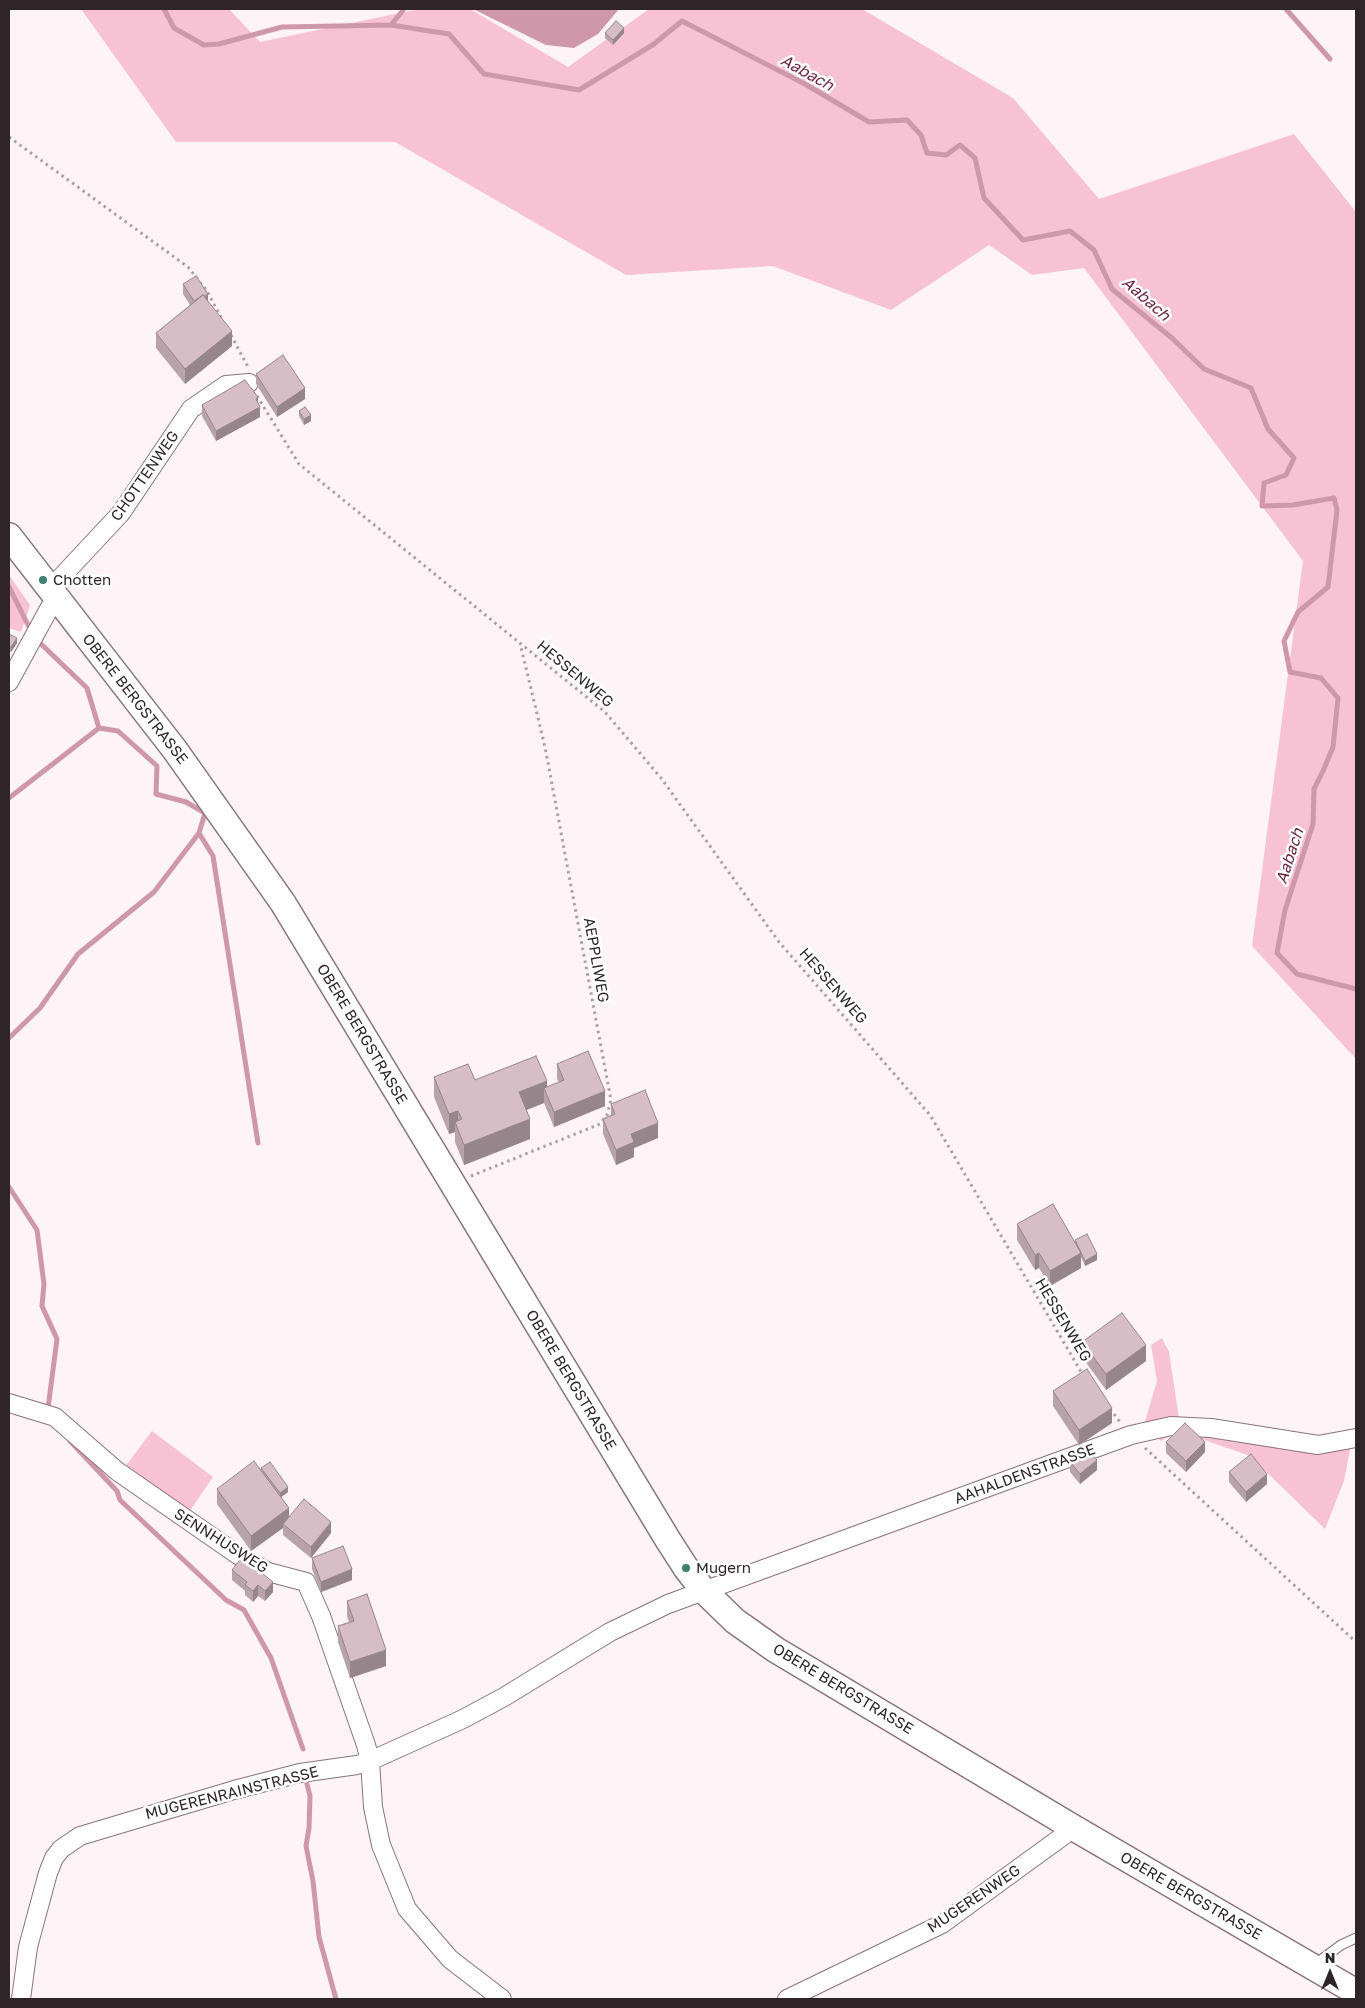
<!DOCTYPE html>
<html>
<head>
<meta charset="utf-8">
<style>
	body { margin:0 }
	#map { position:relative; width:1365px; height:2008px; overflow:hidden; background:#fef4f7; font-family:"Golos Text",sans-serif }
	canvas { display:block }
	.frame { position:absolute; inset:0; border:10px solid #2e2528; pointer-events:none }
	.north { position:absolute; left:1305px; top:1948px; width:50px; height:50px; -webkit-text-stroke:4px #fff; paint-order:stroke; rotate:0deg; font-size:14px; font-weight:700; line-height:20px; text-align:center; color:#2e2528 }
	.north::after { content:''; display:block; margin:auto; width:18px; height:22px; background:#2e2528; clip-path:polygon(50% 0,100% 100%,50% 72%,0 100%) }
</style>
</head>
<body>
<div id="map">
<canvas width="1365" height="2008"></canvas>
<div class="frame"></div>
<div class="north">N</div>
</div>
<script>
const ctx = document.querySelector('canvas').getContext('2d');
ctx.lineJoin = 'round';
function paint(path, color) {
  ctx.fillStyle = color;
  ctx.fill(path, 'evenodd');
}
function shape(rows) {
  const path = new Path2D();
  for (const r of rows) {
    path.moveTo(r[0], r[1]);
    for (let i = 2; i < r.length; i += 2) path.lineTo(r[i], r[i + 1]);
  }
  return path;
}
function trace(path, color, width, dash) {
  ctx.strokeStyle = color;
  ctx.lineWidth = width;
  ctx.lineCap = dash ? 'butt' : 'round';
  ctx.setLineDash(dash || []);
  ctx.stroke(path);
}
function write(font, color, halo, rows, align = 'center') {
  ctx.font = font + ' "Golos Text",sans-serif';
  ctx.lineWidth = 5;
  ctx.setLineDash([]);
  ctx.textBaseline = 'middle';
  ctx.strokeStyle = halo;
  ctx.fillStyle = color;
  for (const [text, x, y, turn = 0] of rows) {
    ctx.save();
    ctx.translate(x, y);
    ctx.rotate((+turn || 0) * Math.PI / 180);
    ctx.textAlign = isNaN(turn) ? turn : align;
    if (halo) ctx.strokeText(text, 0, 0);
    ctx.fillText(text, 0, 0);
    ctx.restore();
  }
}
paint(shape([
	[81,9,229,9,260,42,419,9,470,9,568,67,649,9,862,9,1013,98,1099,199,1294,134,1356,212,1356,1059,1252,946,1303,561,1084,268,1032,275,989,245,891,310,773,266,626,275,395,142,176,142],
	[9,575,30,605,21,632,9,628],
	[1162,1338,1169,1352,1179,1418,1290,1445,1354,1429,1344,1481,1325,1529,1250,1456,1179,1431,1161,1441,1144,1425,1157,1381,1151,1345],
	[152,1431,213,1477,187,1515,124,1468]
]), '#f7c2d3');
paint(shape([
	[473,9,619,9,598,34,574,48,546,45]
]), '#ce97aa');
trace(shape([
	[164,9,174,28,204,45,219,44,282,27,391,25,449,34,484,74,579,90,654,44,682,21,805,84,869,122,907,120,921,135,927,153,946,155,960,145,975,158,984,198,1023,240,1070,231,1094,250,1112,289,1173,339,1204,369,1251,388,1268,429,1294,458,1286,475,1264,483,1262,506,1293,505,1334,498,1337,510,1328,587,1298,612,1284,641,1290,672,1321,678,1338,698,1333,747,1323,771,1314,789,1313,824,1285,910,1277,953,1297,974,1356,989],
	[1286,9,1330,59],
	[391,25,404,9],
	[9,587,30,629],
	[9,798,99,728],
	[199,833,213,856,258,1143],
	[9,1038,40,1008,78,954,154,892,199,833,205,813,186,802,156,794,157,766,118,731,99,728,87,688,40,643],
	[9,1187,37,1230,44,1284,42,1306,57,1339,48,1408],
	[70,1441,117,1491,120,1500,226,1600,244,1610,271,1658,303,1749],
	[307,1784,310,1796,309,1828,306,1846,313,1881,319,1937,336,1999]
]), '#ce97aa', 5);
const service = shape([
	[1314,1965,1341,1945,1356,1938]
]);
const minor = shape([
	[50,589,121,513,191,409,226,385,249,383],
	[9,682,50,607,58,599],
	[9,1403,55,1417,117,1471,238,1555,268,1572,306,1582,321,1616,366,1745,370,1761,373,1807,381,1845,407,1909,450,1959,502,1999],
	[21,1999,28,1947,48,1873,54,1858,61,1849,80,1836,234,1790,300,1773,357,1765,370,1761,463,1719,504,1697,610,1632,668,1604,1131,1435,1171,1426,1211,1428,1318,1445,1356,1438],
	[787,1999,942,1924,1074,1828]
]);
const secondary = shape([
	[9,536,175,750,283,903,668,1540,686,1568,704,1591,735,1621,776,1650,1074,1828,1356,1992]
]);
trace(service, '#8a737b', 11);
trace(minor, '#8a737b', 20);
trace(secondary, '#8a737b', 28);
trace(shape([
	[9,137,188,267,207,291,223,321],
	[231,335,248,367],
	[257,396,299,464,605,712,661,778,779,942,930,1115,1083,1375],
	[471,1176,600,1124,607,1115,611,1100,545,747,520,643],
	[1110,1409,1120,1422],
	[1145,1448,1356,1642]
]), '#aaa0a3', 3, [2.5, 4]);
trace(service, '#fff', 9);
trace(minor, '#fff', 18);
trace(secondary, '#fff', 25);
paint(shape([
	[605,33,624,33,613,45,605,38],
	[183,284,208,301,232,346,185,384,156,348,156,333,190,305,183,294],
	[256,374,305,399,277,417,256,384],
	[258,403,260,417,216,441,202,416,202,405],
	[299,411,311,421,304,425,299,416],
	[9,635,17,643,11,652,9,651],
	[557,1064,605,1106,554,1127,544,1103,526,1110,530,1139,464,1165,455,1142,455,1132,449,1134,434,1097,434,1077,547,1087,559,1082,557,1079],
	[611,1104,658,1138,634,1148,634,1157,616,1165,603,1134,603,1119,611,1115],
	[1017,1224,1075,1243,1075,1240,1097,1260,1085,1266,1081,1257,1081,1268,1050,1286,1039,1268,1035,1270,1017,1240],
	[1082,1342,1146,1361,1106,1390,1082,1357],
	[1053,1391,1112,1423,1079,1445,1053,1406],
	[1166,1442,1205,1452,1186,1472,1166,1453],
	[1070,1462,1097,1470,1080,1484,1070,1472],
	[261,1468,288,1492,281,1497,289,1517,331,1533,311,1558,283,1535,283,1528,251,1551,217,1504,217,1489,261,1470],
	[1229,1472,1267,1484,1246,1502,1229,1482],
	[312,1558,352,1580,321,1592,312,1569],
	[232,1570,273,1592,265,1601,258,1596,253,1602,245,1595,245,1591,232,1580],
	[347,1601,386,1666,350,1678,338,1642,338,1626,349,1622,347,1616]
]), '#b9a3aa');
paint(shape([
	[624,28,624,33,613,45,613,40],
	[208,294,208,304,195,303],
	[232,331,232,346,185,384,185,369],
	[305,388,305,399,277,417,277,407],
	[258,397,258,408,260,407,260,417,216,441,216,431],
	[311,415,311,421,304,425,304,419],
	[17,638,17,643,11,652,11,647],
	[547,1081,547,1095,544,1088,544,1103,519,1113,519,1092],
	[605,1091,605,1106,554,1127,554,1112],
	[458,1111,458,1130,455,1122,455,1132,449,1134,449,1114],
	[530,1119,530,1139,464,1165,464,1145],
	[658,1123,658,1138,634,1148,634,1157,616,1165,616,1150,631,1134],
	[1039,1253,1039,1268,1035,1270,1035,1255],
	[1081,1253,1081,1268,1050,1286,1050,1271],
	[1097,1254,1097,1260,1085,1266,1085,1261],
	[1146,1345,1146,1361,1106,1390,1106,1374],
	[1112,1408,1112,1423,1079,1445,1079,1430],
	[1205,1442,1205,1452,1186,1472,1186,1461],
	[1097,1460,1097,1470,1080,1484,1080,1474],
	[1267,1474,1267,1484,1246,1502,1246,1492],
	[288,1487,288,1492,280,1498,280,1493],
	[289,1508,289,1523,283,1524,283,1528,251,1551,251,1536],
	[331,1522,331,1533,311,1558,311,1547],
	[352,1569,352,1580,321,1592,321,1582],
	[273,1582,273,1592,265,1601,265,1591],
	[258,1585,258,1596,253,1602,253,1591],
	[386,1650,386,1666,350,1678,350,1662]
]), '#96858b');
const building = shape([
	[616,21,624,28,613,40,605,33,616,21],
	[196,276,208,294,204,296,203,295,194,301,183,284,196,276],
	[203,295,232,331,185,369,156,333,203,295],
	[283,355,305,388,277,407,256,374,283,355],
	[245,380,258,397,256,399,260,407,216,431,202,405,245,380],
	[305,407,311,415,304,419,299,411,305,407],
	[9,634,17,638,11,647,9,646,9,634],
	[588,1051,605,1091,554,1112,544,1088,564,1080,557,1064,588,1051],
	[536,1056,547,1081,519,1092,530,1119,464,1145,455,1122,462,1119,458,1111,449,1114,434,1077,468,1064,475,1080,536,1056],
	[645,1090,658,1123,631,1134,634,1142,616,1150,603,1119,615,1114,611,1104,645,1090],
	[1053,1204,1081,1253,1050,1271,1039,1253,1035,1255,1017,1224,1053,1204],
	[1087,1234,1097,1254,1085,1261,1075,1240,1087,1234],
	[1122,1313,1146,1345,1106,1374,1082,1342,1122,1313],
	[1087,1369,1112,1408,1079,1430,1053,1391,1087,1369],
	[1185,1423,1205,1442,1186,1461,1166,1442,1185,1423],
	[1086,1448,1097,1460,1080,1474,1070,1462,1086,1448],
	[1251,1454,1267,1474,1246,1492,1229,1472,1251,1454],
	[254,1461,289,1508,251,1536,217,1489,254,1461],
	[270,1462,288,1487,280,1493,261,1468,270,1462],
	[304,1499,331,1522,311,1547,283,1524,304,1499],
	[343,1546,352,1569,321,1582,312,1558,343,1546],
	[242,1557,273,1582,265,1591,258,1585,253,1591,245,1585,247,1582,232,1570,242,1557],
	[367,1594,386,1650,350,1662,338,1626,354,1621,347,1601,367,1594]
]);
paint(building, '#d7bec6');
trace(building, '#96858b', 1);
for (const [x, y, r, color] of [
	[43,580,5,"#3d7f71"],
	[686,1568,5,"#3d7f71"]
]) {
  const dot = new Path2D();
  dot.arc(x, y, r, 0, 2 * Math.PI);
  ctx.fillStyle = color;
  ctx.fill(dot);
  trace(dot, '#fff', 2);
}
write('15px', '#2e2528', '#fff', [
	["CHOTTENWEG",145,476,-55],
	["HESSENWEG",575,674,40],
	["OBERE BERGSTRASSE",135,699,52],
	["AEPPLIWEG",596,960,80],
	["HESSENWEG",833,986,49],
	["OBERE BERGSTRASSE",362,1034,59],
	["HESSENWEG",1063,1320,59],
	["OBERE BERGSTRASSE",571,1380,59],
	["AAHALDENSTRASSE",1025,1474,-20],
	["SENNHUSWEG",221,1541,32],
	["OBERE BERGSTRASSE",843,1689,31],
	["MUGERENRAINSTRASSE",232,1793,-14],
	["OBERE BERGSTRASSE",1191,1896,30],
	["MUGERENWEG",974,1899,-34]
]);
write('15px', '#2e2528', '#fff', [
	["Chotten",53,580],
	["Mugern",696,1568]
], 'left');
write('italic 16px', '#6d2a46', '#fff', [
	["Aabach",807,73,29],
	["Aabach",1146,299,41],
	["Aabach",1290,856,-72]
]);
</script>
</body>
</html>
